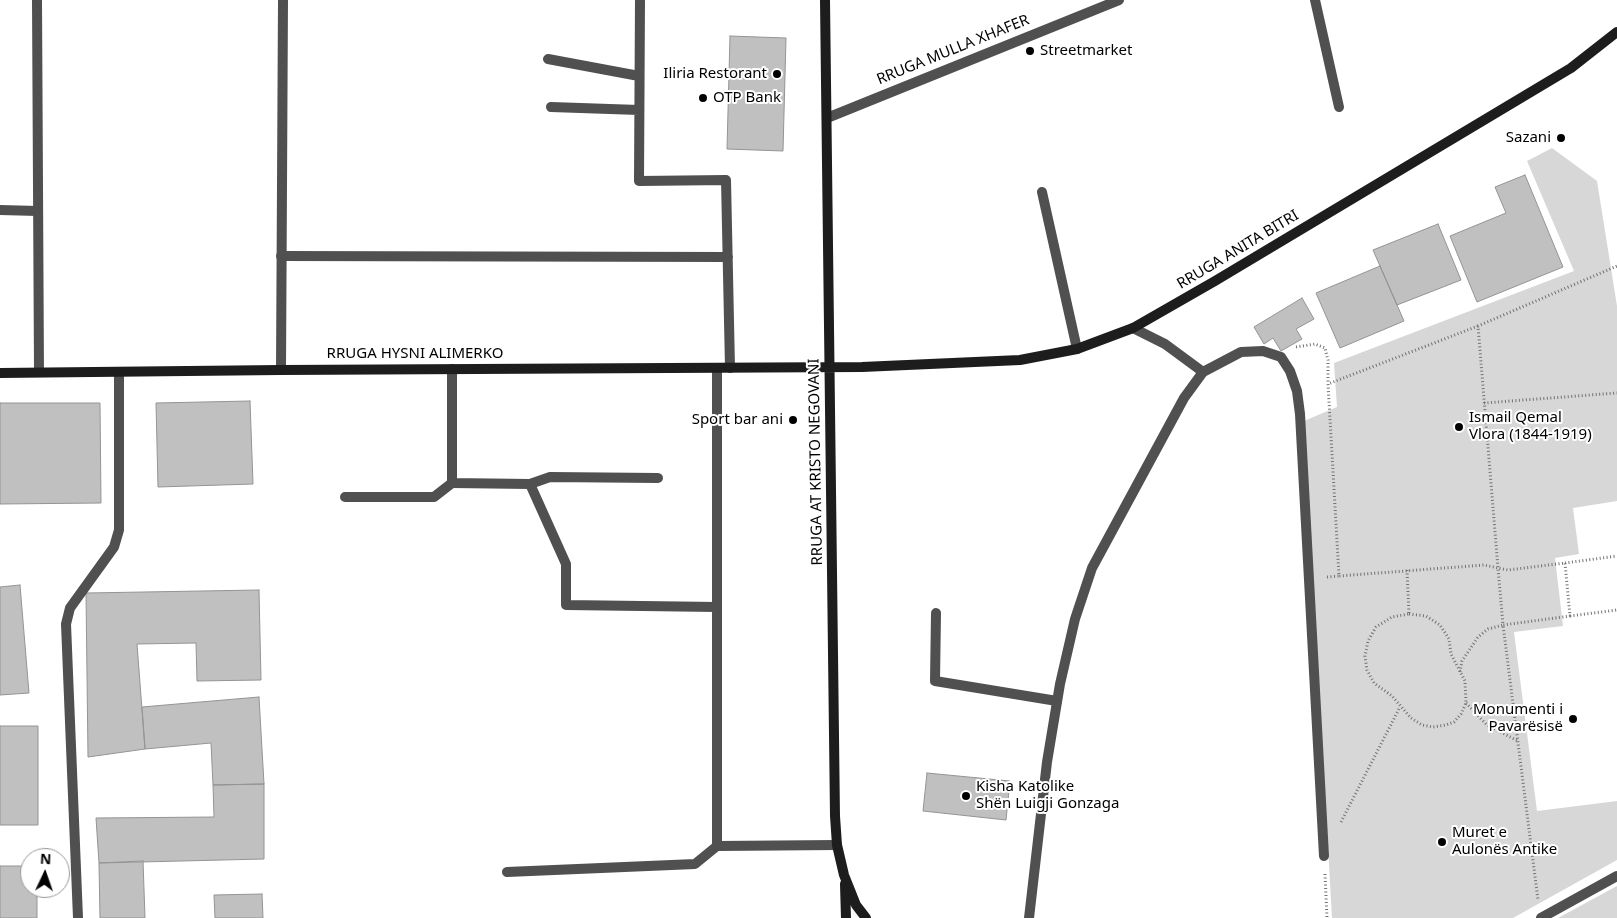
<!DOCTYPE html>
<html>
<head>
<meta charset="utf-8">
<style>
	body { margin:0 }
	#map { position:relative; width:1617px; height:918px; overflow:hidden; background:#fff; font-family:"Noto Sans",sans-serif }
	canvas { display:block }
	.north { position:absolute; left:20px; top:848px; width:50px; height:50px; box-sizing:border-box; background:#fff; border:1px solid #999; border-radius:50%; rotate:3deg; font-size:14px; font-weight:700; line-height:20px; text-align:center; color:#000 }
	.north::after { content:''; display:block; margin:auto; width:18px; height:22px; background:#000; clip-path:polygon(50% 0,100% 100%,50% 72%,0 100%) }
</style>
</head>
<body>
<div id="map">
<canvas width="1617" height="918"></canvas>
<div class="north">N</div>
</div>
<script>
const ctx = document.querySelector('canvas').getContext('2d');
ctx.lineJoin = 'round';
function paint(path, color) {
  ctx.fillStyle = color;
  ctx.fill(path, 'evenodd');
}
function shape(rows) {
  const path = new Path2D();
  for (const r of rows) {
    path.moveTo(r[0], r[1]);
    for (let i = 2; i < r.length; i += 2) path.lineTo(r[i], r[i + 1]);
  }
  return path;
}
function trace(path, color, width, dash) {
  ctx.strokeStyle = color;
  ctx.lineWidth = width;
  ctx.lineCap = dash ? 'butt' : 'round';
  ctx.setLineDash(dash || []);
  ctx.stroke(path);
}
function write(font, color, halo, rows, align = 'center') {
  ctx.font = font + ' "Noto Sans",sans-serif';
  ctx.lineWidth = 4;
  ctx.setLineDash([]);
  ctx.textBaseline = 'middle';
  ctx.strokeStyle = halo;
  ctx.fillStyle = color;
  for (const [text, x, y, turn = 0] of rows) {
    ctx.save();
    ctx.translate(x, y);
    ctx.rotate((+turn || 0) * Math.PI / 180);
    ctx.textAlign = isNaN(turn) ? turn : align;
    if (halo) ctx.strokeText(text, 0, 0);
    ctx.fillText(text, 0, 0);
    ctx.restore();
  }
}
paint(shape([
	[1552,148,1597,181,1617,306,1617,501,1573,508,1579,554,1555,558,1563,626,1514,632,1537,811,1617,801,1617,860,1513,918,1332,918,1304,421,1337,407,1334,363,1574,271,1527,161],
	[1617,886,1617,918,1558,918]
]), '#d7d7d7');
const building = shape([
	[730,36,786,38,783,151,727,149,730,36],
	[1525,175,1563,267,1477,302,1450,236,1506,213,1495,187,1525,175],
	[1438,224,1461,280,1397,305,1373,250,1438,224],
	[1380,266,1404,321,1340,348,1316,293,1380,266],
	[1302,298,1314,319,1296,329,1302,339,1281,351,1273,338,1264,344,1254,327,1302,298],
	[250,401,253,484,158,487,156,403,250,401],
	[0,403,100,403,101,503,0,504,0,403],
	[20,585,29,693,0,695,0,587,20,585],
	[259,590,261,680,197,681,196,643,137,644,145,749,88,757,86,593,259,590],
	[259,697,264,784,213,785,211,743,145,749,142,707,259,697],
	[0,726,38,726,38,825,0,825,0,726],
	[927,773,1010,781,1006,820,923,811,927,773],
	[264,784,264,859,99,863,96,818,214,817,213,785,264,784],
	[143,861,145,918,100,918,99,863,143,861],
	[0,866,30,866,30,888,37,888,37,918,0,918,0,866],
	[262,894,263,918,215,918,214,895,262,894]
]);
paint(building, '#c0c0c0');
trace(building, '#949494', 1);
trace(shape([
	[1478,326,1328,384,1339,576,1484,565,1498,568,1503,625,1570,616,1565,563,1508,570,1498,568,1478,326,1617,266],
	[1296,347,1315,344,1325,348,1328,360,1328,384],
	[1484,403,1617,393],
	[1565,563,1617,556],
	[1407,570,1409,614],
	[1327,577,1339,576],
	[1409,614,1426,616,1440,625,1449,639,1451,654,1465,681,1466,703,1461,714,1454,722,1446,725,1433,727,1422,725,1411,718,1392,696,1374,683,1367,670,1365,656,1368,641,1376,627,1392,617,1409,614],
	[1570,616,1617,610],
	[1460,672,1462,661,1478,637,1488,629,1503,625,1538,900],
	[1466,703,1487,725,1518,741],
	[1341,822,1400,707],
	[1325,874,1327,918]
]), '#727272', 3, [1, 2.5]);
trace(shape([
	[640,0,639,181,726,180,730,368],
	[1315,0,1339,107],
	[548,59,639,76],
	[551,107,639,110],
	[1042,192,1077,349],
	[0,210,38,211],
	[281,256,728,257],
	[530,484,550,477,658,478],
	[345,497,434,497,452,483],
	[936,613,935,681,1057,701],
	[507,872,695,864,717,846]
]), '#505050', 10);
trace(shape([
	[1541,918,1617,876]
]), '#505050', 10);
trace(shape([
	[37,0,39,372],
	[827,118,1119,0],
	[1133,328,1165,344,1203,372],
	[717,368,717,846,837,845],
	[452,369,452,483,530,484,566,564,566,605,717,607],
	[281,370,283,0],
	[78,918,66,624,70,608,114,547,119,530,119,372],
	[1029,918,1047,762,1060,684,1075,619,1092,568,1184,398,1203,372,1241,352,1263,351,1281,357,1290,371,1297,391,1300,414,1324,856]
]), '#505050', 10);
trace(shape([
	[825,0,835,816,837,845,844,875,856,905,866,918],
	[0,373,281,370,862,367,1020,360,1077,349,1133,328,1215,281,1571,68,1617,32],
	[845,884,846,918]
]), '#1d1d1d', 10);
for (const [x, y, r, color] of [
	[1030,51,5,"#000"],
	[777,74,5,"#000"],
	[703,98,5,"#000"],
	[1561,138,5,"#000"],
	[793,420,5,"#000"],
	[1459,427,5,"#000"],
	[1573,719,5,"#000"],
	[966,796,5,"#000"],
	[1442,842,5,"#000"]
]) {
  const dot = new Path2D();
  dot.arc(x, y, r, 0, 2 * Math.PI);
  ctx.fillStyle = color;
  ctx.fill(dot);
  trace(dot, '#fff', 2);
}
write('15px', '#000', '#fff', [
	["RRUGA MULLA XHAFER",953,50,-22],
	["RRUGA ANITA BITRI",1238,250,-31],
	["RRUGA HYSNI ALIMERKO",415,354],
	["RRUGA AT KRISTO NEGOVANI",816,462,-91]
]);
write('15px', '#000', '#fff', [
	["Streetmarket",1040,51],
	["Iliria Restorant",767,74,"right"],
	["OTP Bank",713,98],
	["Sazani",1551,138,"right"],
	["Ismail Qemal",1469,418],
	["Vlora (1844-1919)",1469,435],
	["Sport bar ani",783,420,"right"],
	["Monumenti i",1563,710,"right"],
	["Pavarësisë",1563,727,"right"],
	["Kisha Katolike",976,787],
	["Shën Luigji Gonzaga",976,804],
	["Muret e",1452,833],
	["Aulonës Antike",1452,850]
], 'left');
</script>
</body>
</html>
